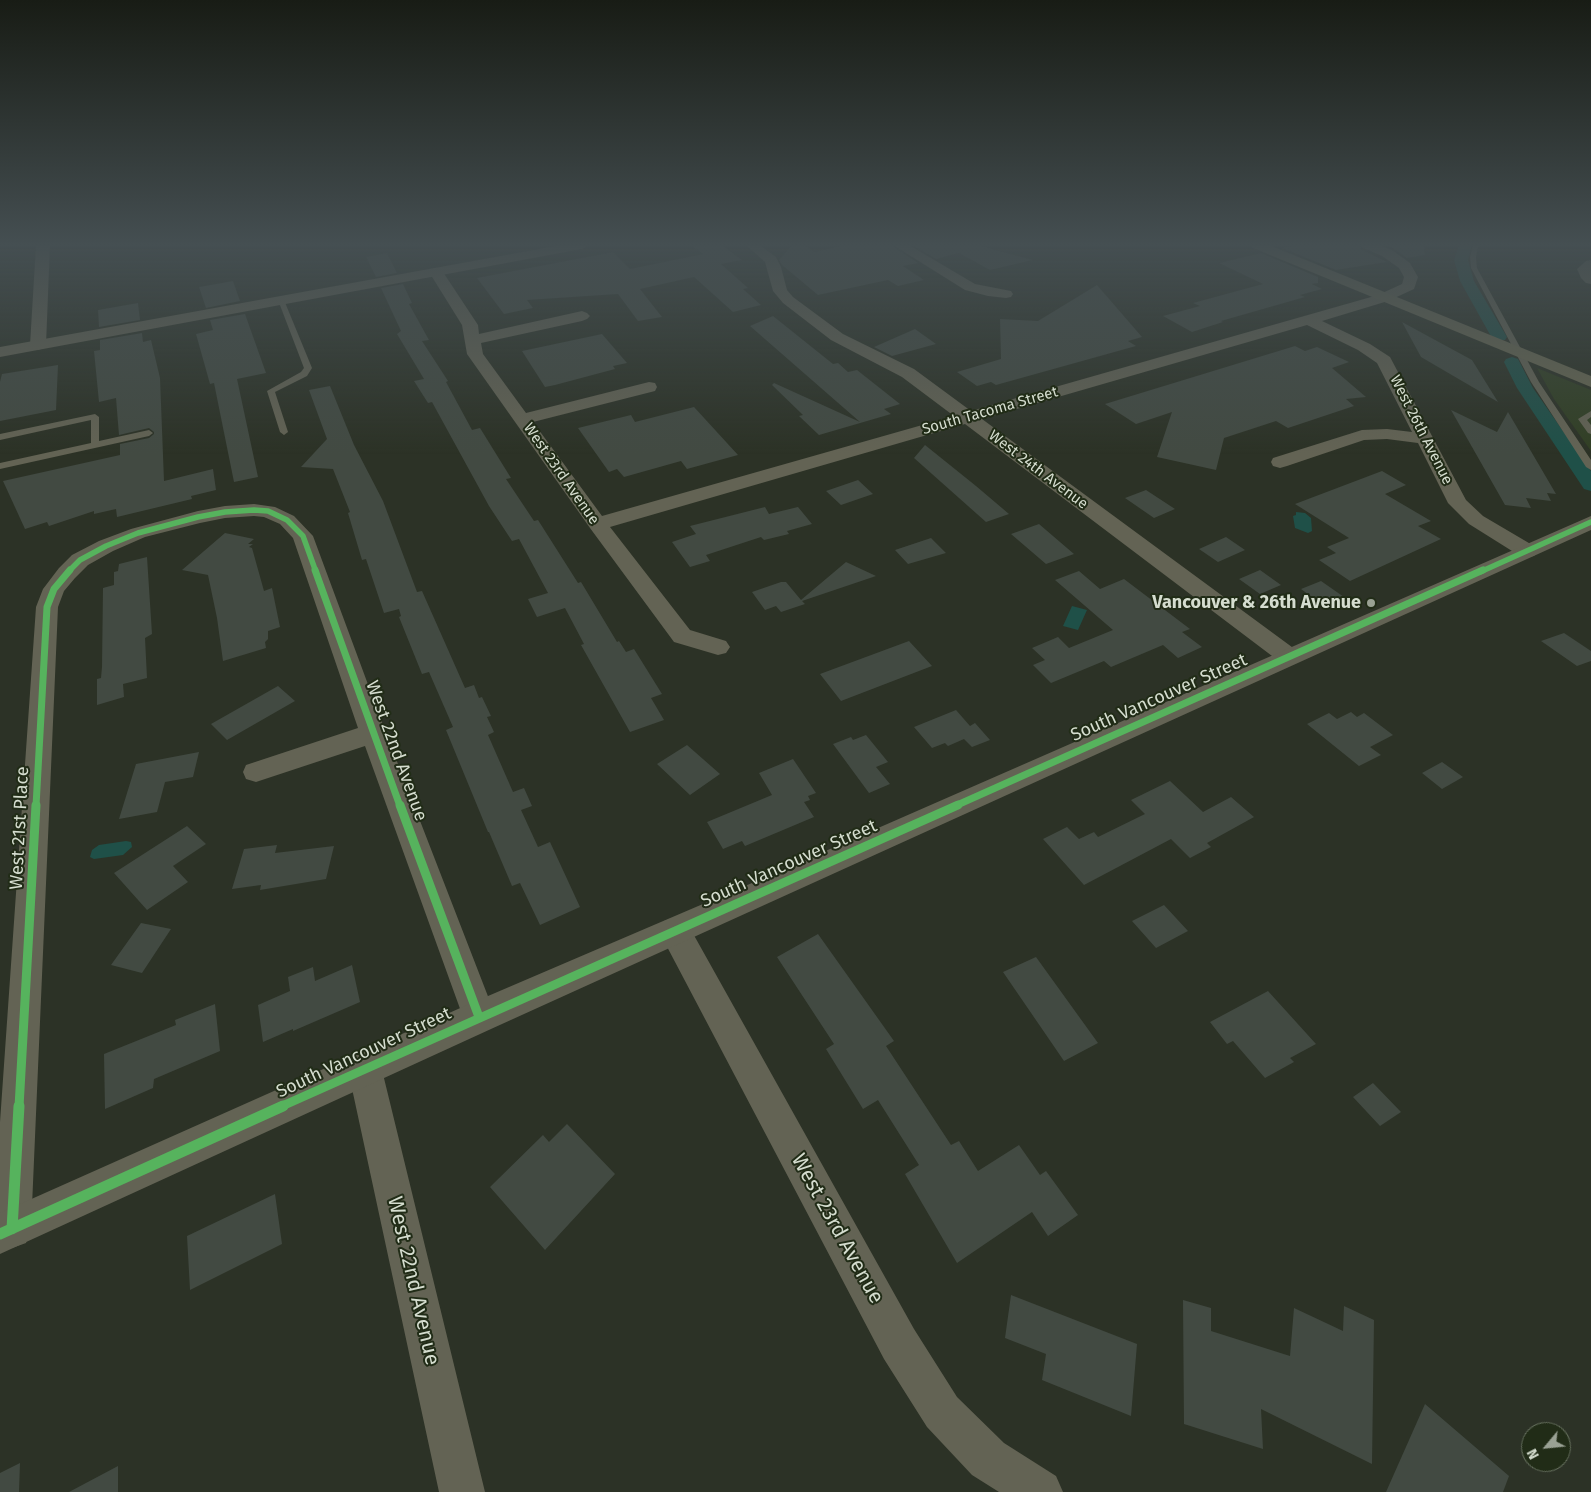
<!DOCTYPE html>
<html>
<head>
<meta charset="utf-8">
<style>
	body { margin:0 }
	#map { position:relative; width:1591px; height:1492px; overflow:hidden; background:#2c3226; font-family:"Fira Sans",sans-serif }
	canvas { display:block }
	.north { position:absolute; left:1521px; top:1422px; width:50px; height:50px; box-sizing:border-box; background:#212c17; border:1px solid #697361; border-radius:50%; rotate:242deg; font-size:14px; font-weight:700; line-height:20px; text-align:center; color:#d5ddcf }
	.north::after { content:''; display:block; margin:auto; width:18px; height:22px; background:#9aa194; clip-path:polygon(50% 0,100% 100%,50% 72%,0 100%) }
</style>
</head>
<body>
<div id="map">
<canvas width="1591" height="1492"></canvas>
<div class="north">N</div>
</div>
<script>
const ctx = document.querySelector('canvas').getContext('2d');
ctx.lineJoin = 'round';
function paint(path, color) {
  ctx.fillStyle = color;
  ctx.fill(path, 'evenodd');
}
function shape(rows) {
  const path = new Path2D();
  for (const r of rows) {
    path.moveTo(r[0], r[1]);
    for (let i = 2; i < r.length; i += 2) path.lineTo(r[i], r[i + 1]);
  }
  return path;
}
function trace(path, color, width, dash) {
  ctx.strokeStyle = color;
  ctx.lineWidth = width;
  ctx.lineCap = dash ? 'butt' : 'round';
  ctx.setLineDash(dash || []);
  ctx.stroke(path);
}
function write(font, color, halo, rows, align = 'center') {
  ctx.font = font + ' "Fira Sans",sans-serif';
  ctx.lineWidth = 4;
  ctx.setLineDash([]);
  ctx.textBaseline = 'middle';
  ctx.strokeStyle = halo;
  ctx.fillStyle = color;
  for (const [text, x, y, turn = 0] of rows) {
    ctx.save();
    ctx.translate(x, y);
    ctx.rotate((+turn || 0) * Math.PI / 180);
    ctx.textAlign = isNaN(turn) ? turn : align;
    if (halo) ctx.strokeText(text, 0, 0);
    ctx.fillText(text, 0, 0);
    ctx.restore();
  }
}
paint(shape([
	[1537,368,1591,390,1591,451,1554,399]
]), '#313f24');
paint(shape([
	[1296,512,1305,513,1311,518,1312,531,1308,533,1295,528,1293,516,1296,515],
	[1072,606,1087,610,1078,630,1063,626],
	[126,841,131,842,132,847,123,855,94,859,90,857,92,850,99,845]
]), '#1f5048');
paint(shape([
	[1459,245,1472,245,1468,260,1474,281,1507,337,1505,340,1493,340,1460,281,1454,260,1459,245],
	[1512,357,1518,359,1533,388,1591,471,1591,491,1584,489,1517,388,1504,362,1506,359,1512,357]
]), '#1f5048');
paint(shape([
	[691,245,722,245,742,260,721,264,748,288,743,289,761,305,733,312,694,277,640,289,662,317,638,321,618,294,527,300,533,308,504,314,477,278,613,252,630,269,703,254],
	[792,245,805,245,814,252,846,245,891,245,918,263,903,266,924,280,898,286,888,280,818,295,782,265,779,260],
	[912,245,977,245,1033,260,990,270,959,253,936,259],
	[1299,245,1359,245,1362,250,1387,262,1336,270,1282,248],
	[1383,245,1424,245,1425,255,1407,258,1393,248],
	[387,253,397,273,376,277,366,257],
	[1261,253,1318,277,1318,283,1312,284,1322,289,1300,295,1305,297,1221,321,1223,322,1192,332,1163,316,1200,306,1193,303,1263,284,1219,263],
	[233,281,240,301,206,308,199,287],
	[403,284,412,303,409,304,429,340,422,341,448,381,446,382,472,430,480,428,511,478,506,479,534,521,538,520,578,583,581,582,617,642,619,641,626,652,634,649,662,694,651,698,664,720,630,732,581,645,584,644,565,608,537,617,528,599,548,593,519,539,512,541,489,506,432,402,428,403,414,381,424,379,397,334,401,331,381,288],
	[1097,285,1142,337,1128,341,1136,346,996,385,991,382,977,386,957,372,1001,359,1000,319,1038,321],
	[138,303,140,320,99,327,98,310],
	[245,314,266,373,237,379,258,477,234,482,214,383,210,384,196,334,213,330,210,320],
	[773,316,833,364,838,363,848,372,857,370,900,404,884,409,891,414,819,435,799,416,803,415,772,385,774,383,860,422,750,326],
	[1402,322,1472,360,1498,402,1421,357],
	[915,329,936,344,892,356,874,347],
	[142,333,143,342,151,340,160,378,164,481,213,469,216,490,191,496,192,499,117,517,116,509,94,514,94,511,49,526,47,522,25,529,3,481,120,455,120,444,149,438,154,434,154,432,149,428,119,435,116,398,99,402,94,351,100,350,100,340],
	[602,334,627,363,613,366,615,369,555,385,545,387,522,351],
	[1295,346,1305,351,1317,347,1349,362,1332,368,1366,397,1346,399,1354,406,1288,428,1276,421,1224,438,1216,470,1157,457,1172,412,1136,424,1105,404],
	[58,365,56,410,0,421,0,382,2,374],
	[330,386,354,445,383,501,417,592,422,591,465,688,474,685,479,698,482,697,491,716,487,717,494,732,488,735,513,792,524,788,532,806,521,810,538,847,550,842,580,907,540,925,520,883,512,886,489,832,488,832,446,730,453,727,429,672,422,674,399,617,401,616,399,609,384,613,366,559,362,560,348,513,350,512,333,469,301,467,327,439,309,390],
	[694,407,738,455,687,469,681,461,624,477,617,469,609,472,578,428,631,415,635,422],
	[1451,410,1497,432,1508,412,1556,494,1547,493,1551,501,1526,498,1531,508,1505,505],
	[925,445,976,486,1009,514,986,522,914,458],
	[1382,471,1406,485,1385,494,1431,521,1418,526,1441,539,1350,581,1319,560,1336,553,1327,547,1349,538,1295,504],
	[858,480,873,494,841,505,826,491],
	[1146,490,1175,509,1154,518,1125,498],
	[765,507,769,514,798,507,812,524,787,531,789,534,764,540,761,537,706,555,710,561,690,567,672,542,696,534,690,526],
	[1039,524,1074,554,1046,564,1011,534],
	[225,533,254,539,248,544,253,544,249,547,252,548,264,591,272,588,280,627,268,631,268,639,265,642,266,648,223,661,217,618,208,575,182,570],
	[1226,537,1245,550,1218,562,1199,549],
	[931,538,946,553,908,564,895,550],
	[147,557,152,634,145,638,147,678,123,684,124,697,97,705,97,679,101,678,102,667,103,588,114,585,114,572,118,571,119,564],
	[846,562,876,576,802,601,805,604,781,612,776,606,765,610,752,592,781,582,786,582,801,600],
	[1260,570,1281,585,1260,594,1239,579],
	[1079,571,1100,589,1124,579,1190,629,1182,632,1202,647,1178,658,1163,645,1111,667,1104,661,1051,683,1033,665,1045,660,1032,648,1058,637,1069,648,1113,630,1055,580],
	[1321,581,1344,597,1324,606,1301,589],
	[1564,633,1591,651,1591,661,1577,666,1541,641],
	[909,641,932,666,841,701,820,674],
	[278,686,295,701,227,740,211,724],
	[956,710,970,726,975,723,990,740,972,747,964,739,948,746,945,743,932,748,914,727],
	[1351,712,1357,717,1364,713,1393,735,1370,747,1381,755,1359,766,1307,724,1329,713,1337,719],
	[866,735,888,762,876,767,890,784,869,793,833,744,851,737,853,740],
	[687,745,720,774,690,795,657,764],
	[199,752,193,777,165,782,157,812,119,819,136,764],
	[793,759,816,793,808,796,810,800,804,802,814,817,745,846,742,841,723,849,707,822,772,795,759,773],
	[1442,762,1463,777,1442,789,1422,773],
	[1170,781,1203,812,1231,797,1254,817,1207,843,1211,847,1190,858,1171,839,1084,885,1043,839,1067,827,1079,839,1094,832,1098,837,1145,814,1131,800],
	[187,826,206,844,173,866,188,882,147,910,114,873],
	[277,845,275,853,334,846,326,879,260,890,261,885,232,889,244,849],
	[1164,905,1188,931,1156,948,1132,921],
	[141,923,171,929,142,973,111,965],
	[818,934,894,1041,886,1046,951,1145,959,1141,978,1171,1019,1145,1040,1175,1046,1171,1078,1215,1048,1236,1032,1212,957,1263,905,1174,919,1165,878,1100,863,1109,826,1049,834,1044,777,957],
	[1036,957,1098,1043,1064,1061,1003,972],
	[352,965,360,1002,293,1031,293,1029,263,1042,258,1005,290,991,288,977,313,967,315,981],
	[1268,991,1316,1044,1290,1058,1294,1062,1265,1078,1233,1041,1227,1044,1210,1022],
	[215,1004,220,1051,154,1079,153,1088,105,1109,104,1054,176,1025,175,1020],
	[1373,1083,1401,1112,1380,1126,1353,1097],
	[567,1124,615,1174,545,1250,490,1187,543,1135,549,1142],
	[275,1194,282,1244,190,1290,187,1236],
	[1011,1295,1137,1344,1131,1416,1042,1380,1046,1354,1005,1338],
	[1183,1300,1211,1308,1211,1331,1290,1356,1294,1308,1343,1331,1344,1306,1374,1320,1372,1464,1261,1409,1263,1449,1184,1424],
	[1425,1404,1509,1476,1503,1492,1386,1492],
	[20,1463,19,1492,0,1492,0,1473],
	[118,1466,118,1492,69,1492]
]), '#424a42');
paint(shape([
	[1473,245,1481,245,1478,247,1476,257,1477,268,1539,382,1591,460,1591,470,1586,467,1531,382,1471,268,1470,257,1473,245],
	[281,298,284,300,312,368,307,376,275,392,288,432,284,435,280,432,267,391,301,372,304,368,278,300,281,298],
	[1591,411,1591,417,1587,420,1591,425,1591,434,1588,433,1578,419,1591,411],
	[95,414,99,417,99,441,149,430,153,433,149,436,0,469,0,463,91,443,91,420,0,440,0,434,95,414]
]), '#636354');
paint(shape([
	[36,245,50,245,46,345,44,348,38,350,32,348,30,345,36,245],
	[746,245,760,245,776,257,781,267,787,290,793,297,843,334,914,369,971,411,1378,295,1402,284,1404,277,1399,268,1382,256,1363,248,1361,245,1379,245,1392,250,1410,263,1418,277,1414,289,1388,301,1322,321,1370,344,1390,357,1466,500,1483,516,1534,546,1538,551,1534,556,1527,557,1520,556,1469,524,1448,503,1418,443,1387,439,1364,440,1287,466,1280,468,1273,466,1271,462,1273,458,1362,430,1387,429,1412,432,1377,363,1358,350,1307,325,982,419,1296,650,1300,656,1296,662,1288,664,1280,662,965,424,610,527,690,630,726,641,730,647,726,653,718,655,674,642,590,528,467,354,462,325,429,272,436,268,441,269,478,325,479,334,582,311,587,313,590,316,587,319,582,321,481,343,483,354,526,413,649,382,655,383,657,387,655,391,533,422,602,516,954,416,902,377,831,340,783,303,773,291,765,262,746,245],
	[893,245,909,245,975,284,1011,291,1013,294,1011,297,1006,298,988,296,965,290,893,245],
	[1591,260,1591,284,1586,283,1581,278,1577,269,1586,261,1591,260],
	[254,504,275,507,294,516,313,536,386,733,496,1017,491,1028,479,1033,467,1028,365,746,256,782,246,779,243,772,246,765,358,728,293,538,280,524,264,517,254,516,225,518,200,523,145,537,113,551,88,565,75,578,64,591,58,607,31,1229,26,1243,12,1248,0,1243,0,1122,36,607,43,589,59,568,72,555,99,541,131,529,198,511,225,506,254,504],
	[675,917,686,921,914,1329,957,1397,1004,1443,1056,1476,1063,1492,999,1492,972,1475,927,1427,884,1359,664,941,659,931,664,921,675,917],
	[365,1053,377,1058,382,1070,485,1492,439,1492,348,1070,353,1058,365,1053]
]), '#636354');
paint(shape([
	[561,245,589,245,582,249,0,357,0,347,561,245],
	[1591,516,1591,530,491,1029,0,1254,0,1213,467,1005,773,874,1591,516]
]), '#636354');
paint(shape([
	[1251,245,1269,245,1591,376,1591,387,1253,248,1251,245]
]), '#676752');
trace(shape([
	[68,572,80,560,106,546,138,533,198,517,225,512,254,510,268,511,287,520,303,536,316,572],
	[1480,572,1591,522]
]), '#56b35d', 5.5);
trace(shape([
	[315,570,400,806],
	[36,806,47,607,54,589,70,570],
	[955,806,1483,570]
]), '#56b35d', 7);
trace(shape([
	[400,805,479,1017],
	[19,1107,36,805],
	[280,1107,958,805]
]), '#56b35d', 9);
trace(shape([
	[12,1229,19,1106],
	[0,1234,283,1106]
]), '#56b35d', 11);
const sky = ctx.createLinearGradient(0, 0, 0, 454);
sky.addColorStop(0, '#181c15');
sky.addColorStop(0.54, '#454f52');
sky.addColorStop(1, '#454f5200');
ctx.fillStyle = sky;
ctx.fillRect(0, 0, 1591, 454);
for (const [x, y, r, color] of [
	[1371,603,5,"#9aa194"]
]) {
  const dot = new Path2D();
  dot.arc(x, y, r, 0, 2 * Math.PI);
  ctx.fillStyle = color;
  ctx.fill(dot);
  trace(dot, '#212c17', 2);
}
write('15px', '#d5ddcf', '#212c17', [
	["South Tacoma Street",990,411,-16],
	["West 26th Avenue",1421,430,63],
	["West 24th Avenue",1038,470,37],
	["West 23rd Avenue",561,474,55]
]);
write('bold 18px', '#d5ddcf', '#212c17', [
	["Vancouver & 26th Avenue",1361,603]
], 'right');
write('18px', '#d5ddcf', '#212c17', [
	["South Vancouver Street",1159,698,-24],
	["West 22nd Avenue",396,751,70],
	["West 21st Place",20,828,-87],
	["South Vancouver Street",789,864,-24],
	["South Vancouver Street",364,1053,-25]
]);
write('21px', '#d5ddcf', '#212c17', [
	["West 23rd Avenue",837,1229,61],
	["West 22nd Avenue",413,1281,77]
]);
</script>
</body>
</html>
